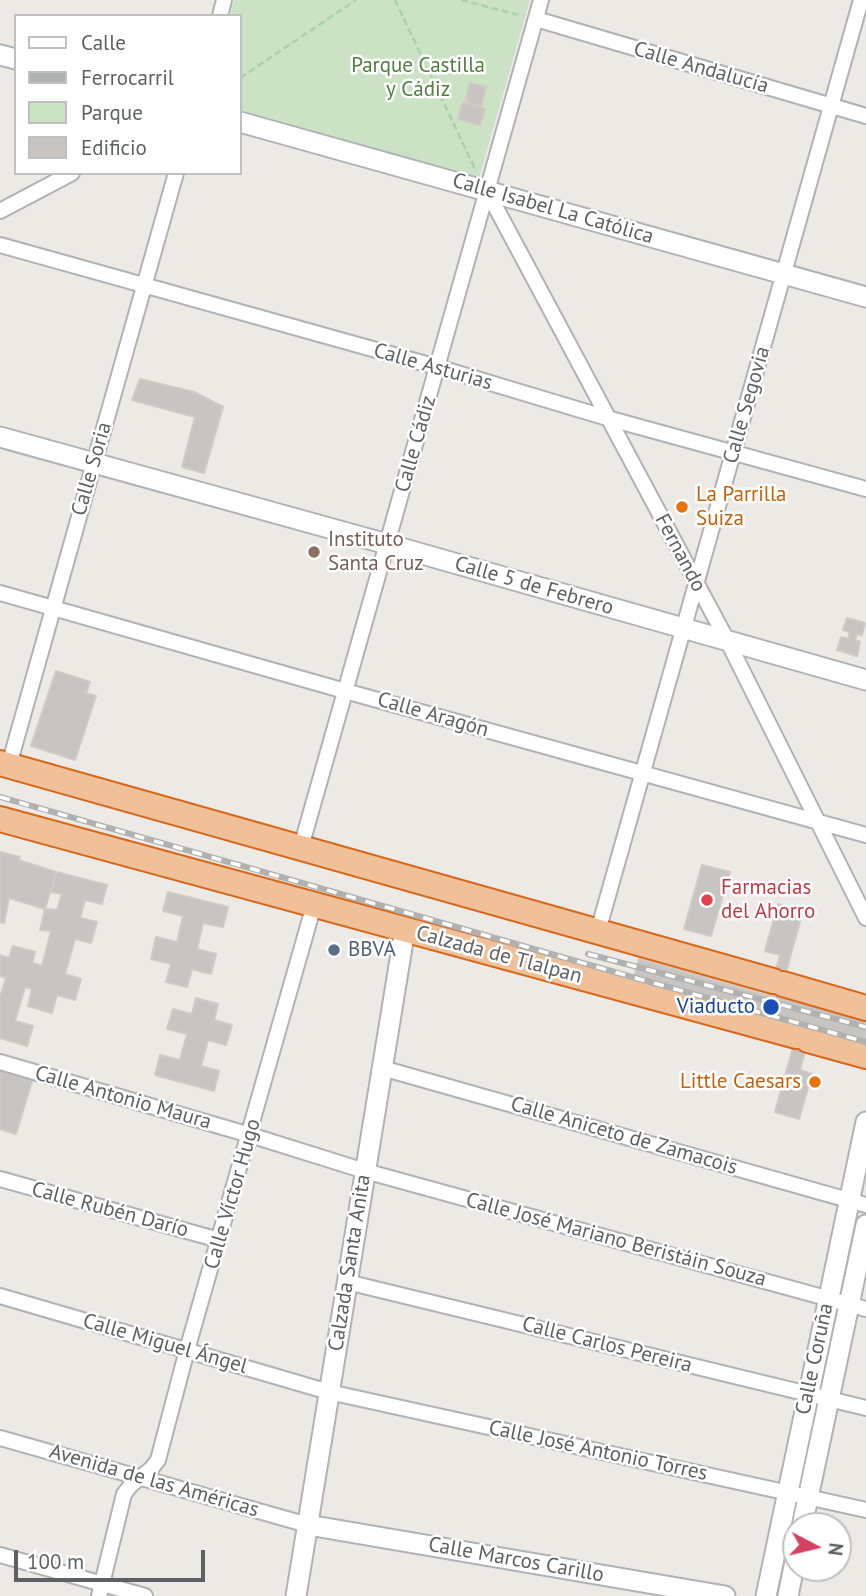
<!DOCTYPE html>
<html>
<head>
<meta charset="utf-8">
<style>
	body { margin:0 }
	#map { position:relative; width:866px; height:1596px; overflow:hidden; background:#ede9e4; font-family:"PT Sans",sans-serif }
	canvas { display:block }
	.legend { position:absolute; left:14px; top:14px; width:228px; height:161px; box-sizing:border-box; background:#fff; border:2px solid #bec0c1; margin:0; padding:9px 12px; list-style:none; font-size:21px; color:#5c6163 }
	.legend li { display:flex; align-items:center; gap:14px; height:35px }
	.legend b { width:35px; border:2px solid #bec0c1 }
	.north { position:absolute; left:782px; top:1512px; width:70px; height:70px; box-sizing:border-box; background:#fff; border:2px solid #bec0c1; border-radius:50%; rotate:97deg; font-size:19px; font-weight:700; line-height:28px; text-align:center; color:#5c6163 }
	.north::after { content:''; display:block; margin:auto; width:24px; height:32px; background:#d54260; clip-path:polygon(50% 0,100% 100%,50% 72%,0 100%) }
	.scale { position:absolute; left:14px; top:1550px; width:191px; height:32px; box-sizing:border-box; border:4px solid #5c6163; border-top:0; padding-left:9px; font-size:21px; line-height:24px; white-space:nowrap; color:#5c6163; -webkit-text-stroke:5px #fff; paint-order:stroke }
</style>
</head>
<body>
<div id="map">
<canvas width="866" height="1596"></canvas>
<ul class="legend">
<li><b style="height:9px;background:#fff"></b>Calle</li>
<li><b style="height:9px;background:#b0b1b1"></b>Ferrocarril</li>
<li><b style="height:19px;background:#cce2c4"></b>Parque</li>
<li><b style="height:19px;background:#c8c4c1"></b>Edificio</li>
</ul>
<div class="north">N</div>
<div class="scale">100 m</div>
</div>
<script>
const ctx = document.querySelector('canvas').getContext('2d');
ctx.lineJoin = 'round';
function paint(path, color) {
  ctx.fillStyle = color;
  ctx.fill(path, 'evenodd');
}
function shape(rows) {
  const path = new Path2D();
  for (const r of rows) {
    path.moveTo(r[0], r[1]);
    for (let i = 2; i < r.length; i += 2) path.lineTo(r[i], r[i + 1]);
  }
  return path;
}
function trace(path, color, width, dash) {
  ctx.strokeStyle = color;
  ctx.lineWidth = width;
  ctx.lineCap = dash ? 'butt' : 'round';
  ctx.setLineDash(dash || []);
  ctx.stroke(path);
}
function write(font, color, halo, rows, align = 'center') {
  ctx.font = font + ' "PT Sans",sans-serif';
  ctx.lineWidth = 5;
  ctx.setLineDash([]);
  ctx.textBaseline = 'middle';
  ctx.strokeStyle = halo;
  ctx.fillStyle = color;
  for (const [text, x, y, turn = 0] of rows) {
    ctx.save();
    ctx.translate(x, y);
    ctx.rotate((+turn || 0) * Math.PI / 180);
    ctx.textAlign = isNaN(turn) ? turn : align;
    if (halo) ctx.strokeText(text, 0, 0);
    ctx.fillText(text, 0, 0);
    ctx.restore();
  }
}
paint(shape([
	[234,0,530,0,479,178,240,110,240,16,230,16]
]), '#cce2c4');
const building = shape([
	[470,83,486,87,481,106,467,102,468,98,466,98,470,83],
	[463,102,485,109,480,125,458,119,463,102],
	[140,379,194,392,223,407,204,473,182,467,195,417,132,400,140,379],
	[847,618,865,623,862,635,857,634,855,640,860,642,857,656,837,650,841,637,848,639,850,632,843,630,847,618],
	[56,671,90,682,86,693,96,696,75,760,31,746,56,671],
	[0,852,20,857,18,860,56,872,45,909,9,898,4,923,0,922,0,852],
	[702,865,730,872,711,936,684,929,702,865],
	[56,872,107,885,102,904,85,900,80,918,97,922,91,943,75,939,65,974,81,979,75,1000,57,995,52,1013,28,1006,32,989,25,987,15,1021,33,1026,27,1046,0,1038,0,997,6,978,0,976,0,955,9,958,13,946,35,952,32,963,42,966,51,931,40,930,45,909,57,910,62,894,51,892,56,872],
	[168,892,228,907,223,927,203,923,197,949,216,954,211,974,192,969,187,987,166,982,171,964,151,959,156,937,177,942,183,916,163,911,168,892],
	[778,904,803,911,779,997,866,1021,866,1043,811,1028,800,1070,812,1074,799,1119,775,1112,799,1026,633,980,639,959,769,996,780,955,765,951,778,904],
	[196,998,218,1004,214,1020,232,1025,226,1045,208,1040,201,1066,219,1071,214,1091,155,1075,160,1055,180,1060,187,1034,167,1029,173,1009,192,1014,196,998],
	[0,1071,32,1081,16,1134,0,1129,0,1071]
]);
paint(building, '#c8c4c1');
trace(building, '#d1c9c3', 2);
const street = shape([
	[220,16,224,0],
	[536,19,866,116],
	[487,191,727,640,866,918],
	[0,211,72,173],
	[0,245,437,367,607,418,866,489],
	[0,593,345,691,866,835],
	[9,765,176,173],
	[301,847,541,0],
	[598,931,861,0],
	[0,1062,250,1135,365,1171,866,1309],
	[382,1068,866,1205],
	[0,1179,219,1240],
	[347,1282,866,1408],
	[0,1296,329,1392,866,1510],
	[0,1438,308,1525],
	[0,1555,145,1596],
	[99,1596,124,1494,131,1485,151,1469,158,1460,187,1350,314,905]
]);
const secondary = shape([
	[0,55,16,59],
	[240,122,866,297],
	[0,437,387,544,866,680],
	[308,1525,725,1596],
	[802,1526,866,1225],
	[296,1596,405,929],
	[766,1596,866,1122],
	[788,1596,796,1556]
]);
const highway = shape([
	[0,763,773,981],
	[0,819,796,1036],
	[783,984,866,1008],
	[808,1040,866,1056]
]);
trace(street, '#afb3b5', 18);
trace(secondary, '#afb3b5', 23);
trace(highway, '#d7671a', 28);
trace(shape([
	[395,0,476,171],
	[461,0,523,16],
	[240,78,356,0]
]), '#a9d2a8', 2.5, [7, 3.5]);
trace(street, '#fff', 14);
trace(secondary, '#fff', 19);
trace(highway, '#f0c198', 24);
const rail = shape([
	[0,797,632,977,866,1042],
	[588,954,866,1027]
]);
trace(rail, '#b0b1b1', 6);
trace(rail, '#fff', 3.5, [10]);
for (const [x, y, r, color] of [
	[682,507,7,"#e8710a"],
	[314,552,7,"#8d6e63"],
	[707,900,7,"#e0444e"],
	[334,950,7,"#5c6f8a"],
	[771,1007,9,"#1a4fb4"],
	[815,1082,7,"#e8710a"]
]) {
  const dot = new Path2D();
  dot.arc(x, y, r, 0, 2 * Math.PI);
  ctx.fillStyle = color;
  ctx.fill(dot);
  trace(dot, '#fff', 2.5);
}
write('21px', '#4e7f3f', '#fff', [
	["Parque Castilla",418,66],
	["y Cádiz",418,90]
]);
write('21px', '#5c6163', '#fff', [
	["Calle Andalucía",701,68,16],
	["Calle Isabel La Católica",553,209,16],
	["Calle Asturias",433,367,16],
	["Calle Segovia",747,405,-74],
	["Calle Cádiz",416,444,-74],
	["Calle Soria",92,469,-74],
	["Fernando",680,553,62],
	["Calle 5 de Febrero",534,586,16],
	["Calle Aragón",433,715,16],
	["Calzada de Tlalpan",499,955,15],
	["Calle Antonio Maura",123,1098,16],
	["Calle Aniceto de Zamacois",624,1136,16],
	["Calle Víctor Hugo",233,1194,-74],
	["Calle Rubén Darío",110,1210,15],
	["Calle José Mariano Beristáin Souza",616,1240,15],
	["Calzada Santa Anita",350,1263,-81],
	["Calle Miguel Ángel",165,1344,16],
	["Calle Carlos Pereira",607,1345,14],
	["Calle Coruña",815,1359,-78],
	["Calle José Antonio Torres",598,1451,12],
	["Avenida de las Américas",154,1481,16],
	["Calle Marcos Carillo",516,1560,10]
]);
write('21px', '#c56008', '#fff', [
	["La Parrilla",696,495],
	["Suiza",696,519],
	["Little Caesars",801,1082,"right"]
], 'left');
write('21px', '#785e54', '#fff', [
	["Instituto",328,540],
	["Santa Cruz",328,564]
], 'left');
write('21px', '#be3a42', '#fff', [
	["Farmacias",721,888],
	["del Ahorro",721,912]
], 'left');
write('21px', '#4e5e75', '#fff', [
	["BBVA",348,950]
], 'left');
write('21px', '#164399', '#fff', [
	["Viaducto",755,1007]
], 'right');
</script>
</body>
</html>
